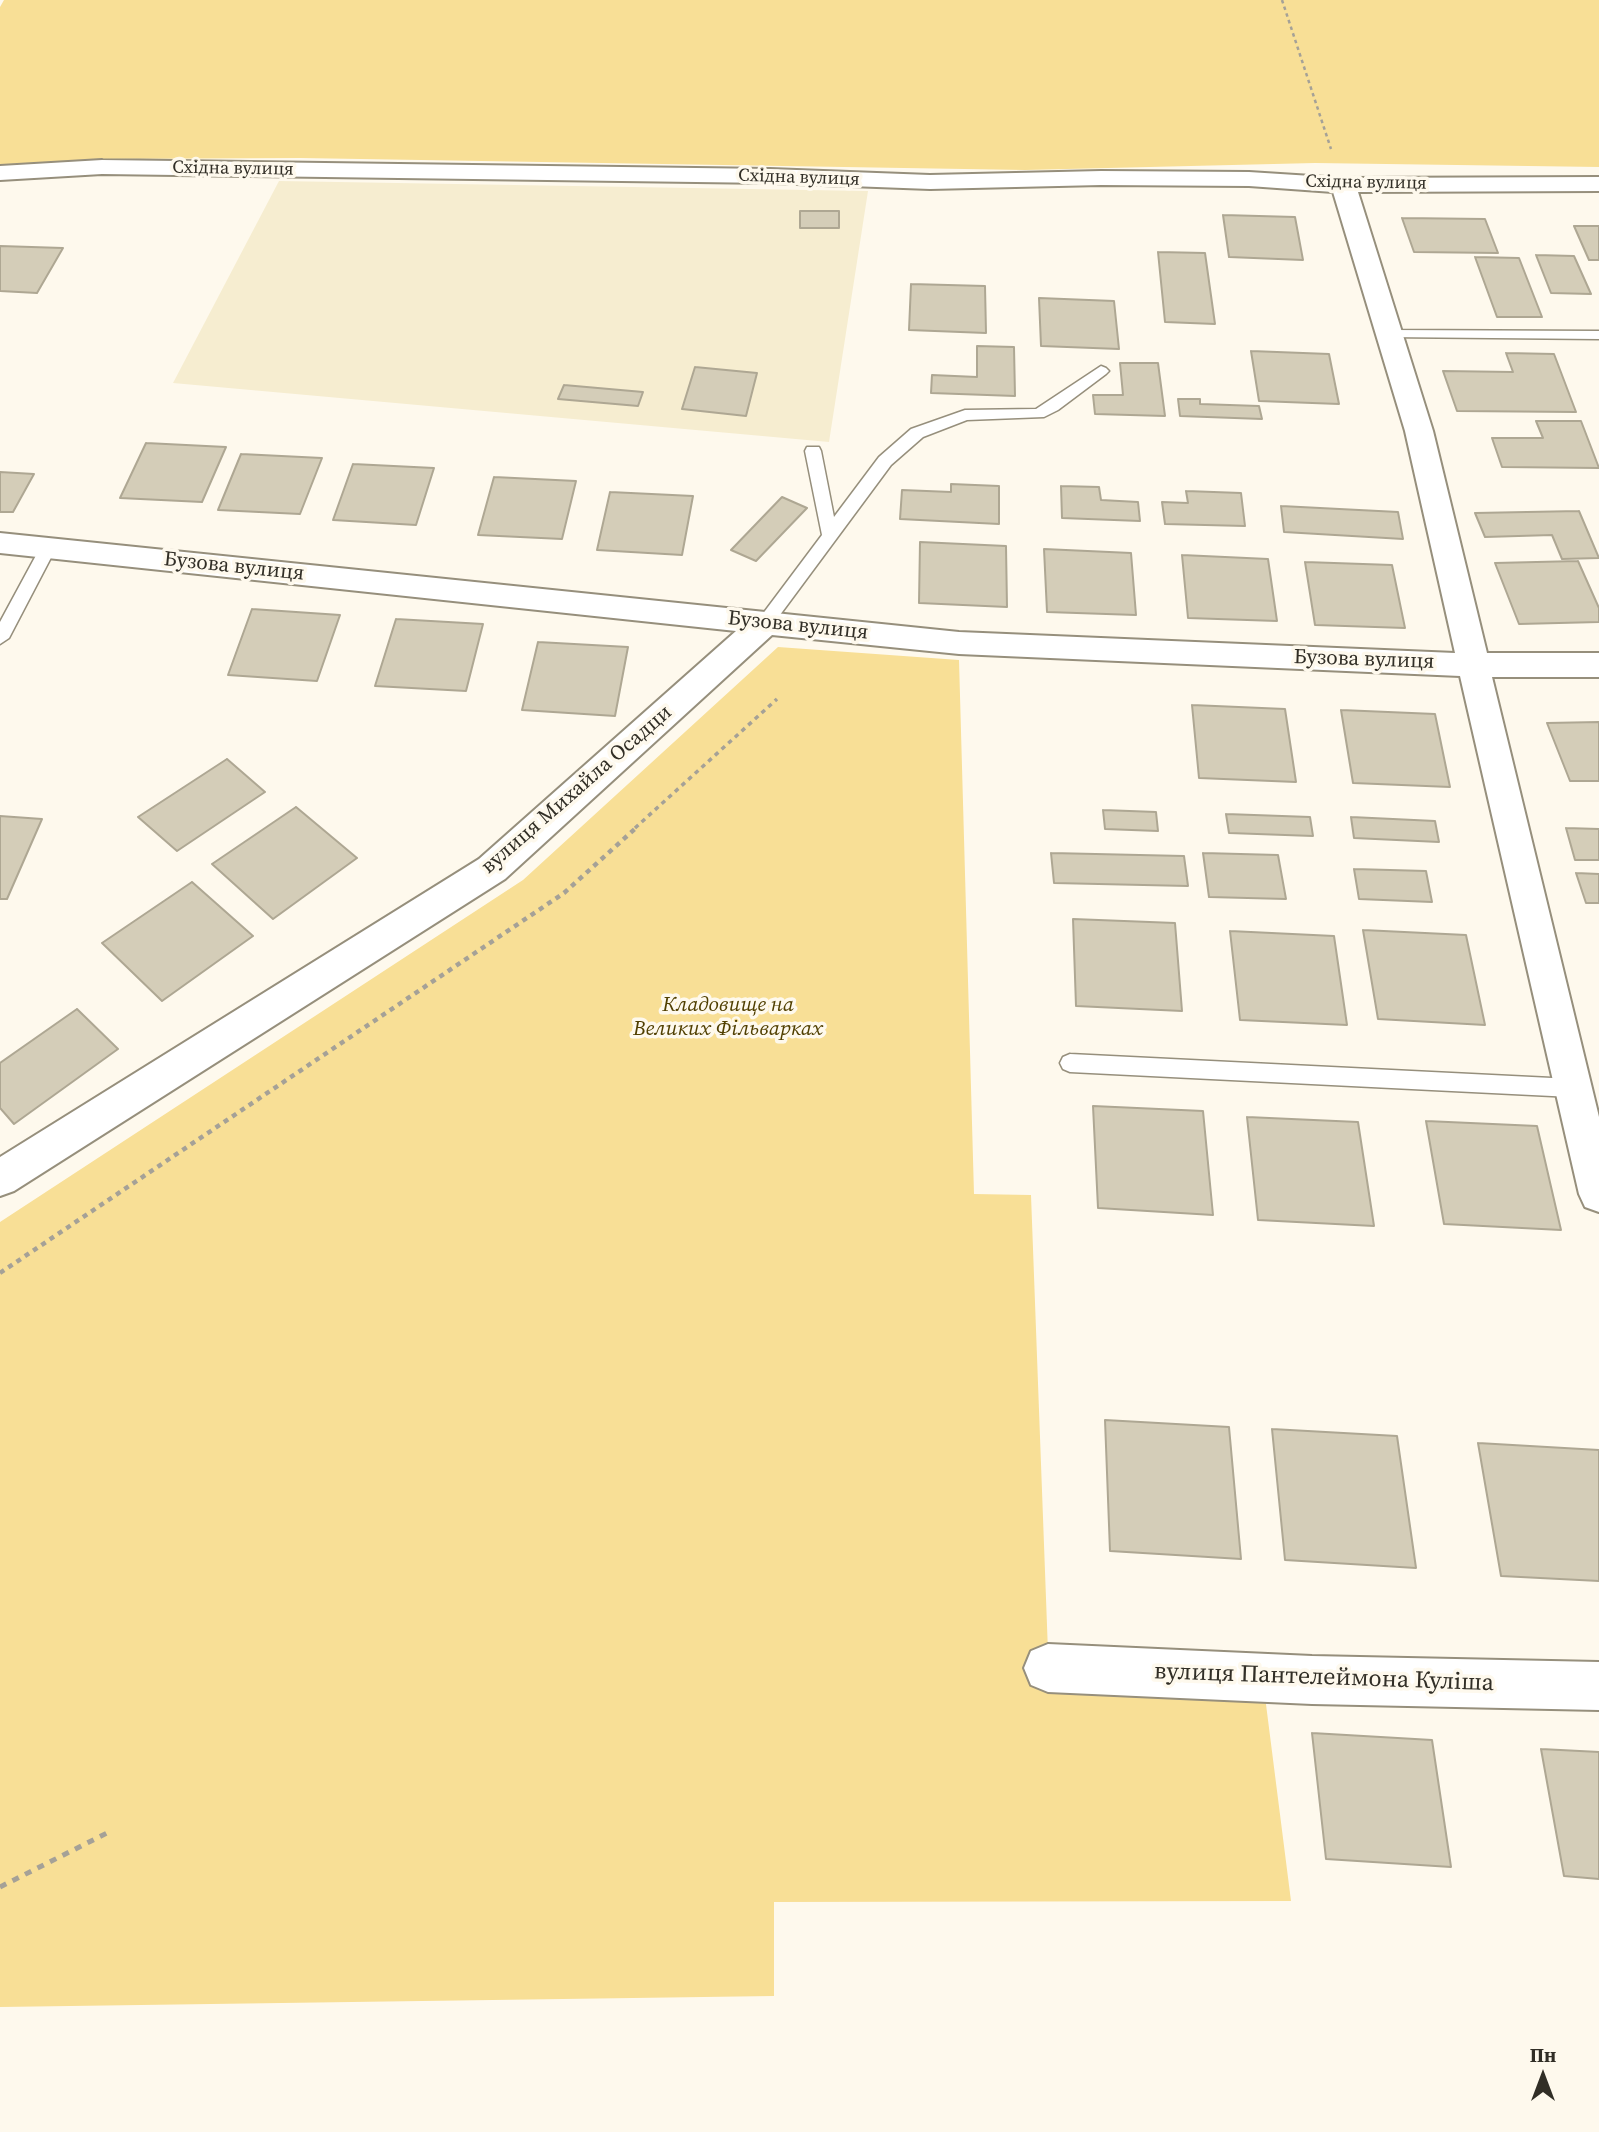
<!DOCTYPE html>
<html>
<head>
<meta charset="utf-8">
<style>
	body { margin:0 }
	#map { position:relative; width:1599px; height:2132px; overflow:hidden; background:#fef9ed; font-family:"Source Serif 4",serif }
	canvas { display:block }
	.north { position:absolute; left:1508px; top:2041px; width:70px; height:70px; -webkit-text-stroke:5px #fef9ed; paint-order:stroke; rotate:0deg; font-size:19px; font-weight:700; line-height:28px; text-align:center; color:#312e26 }
	.north::after { content:''; display:block; margin:auto; width:24px; height:32px; background:#312e26; clip-path:polygon(50% 0,100% 100%,50% 72%,0 100%) }
</style>
</head>
<body>
<div id="map">
<canvas width="1599" height="2132"></canvas>
<div class="north">Пн</div>
</div>
<script>
const ctx = document.querySelector('canvas').getContext('2d');
ctx.lineJoin = 'round';
function paint(path, color) {
  ctx.fillStyle = color;
  ctx.fill(path, 'evenodd');
}
function shape(rows) {
  const path = new Path2D();
  for (const r of rows) {
    path.moveTo(r[0], r[1]);
    for (let i = 2; i < r.length; i += 2) path.lineTo(r[i], r[i + 1]);
  }
  return path;
}
function trace(path, color, width, dash) {
  ctx.strokeStyle = color;
  ctx.lineWidth = width;
  ctx.lineCap = dash ? 'butt' : 'round';
  ctx.setLineDash(dash || []);
  ctx.stroke(path);
}
function write(font, color, halo, rows, align = 'center') {
  ctx.font = font + ' "Source Serif 4",serif';
  ctx.lineWidth = 7;
  ctx.setLineDash([]);
  ctx.textBaseline = 'middle';
  ctx.strokeStyle = halo;
  ctx.fillStyle = color;
  for (const [text, x, y, turn = 0] of rows) {
    ctx.save();
    ctx.translate(x, y);
    ctx.rotate((+turn || 0) * Math.PI / 180);
    ctx.textAlign = isNaN(turn) ? turn : align;
    if (halo) ctx.strokeText(text, 0, 0);
    ctx.fillText(text, 0, 0);
    ctx.restore();
  }
}
paint(shape([
	[279,181,868,191,829,442,173,383]
]), '#f6edd0');
paint(shape([
	[4,0,1599,0,1599,167,1315,163,1025,170,300,158,101,159,0,165,0,7],
	[778,647,959,660,974,1194,1031,1195,1048,1652,1261,1665,1291,1901,774,1902,774,1996,0,2007,0,1222,523,880]
]), '#f8df96');
const building = shape([
	[800,211,839,211,839,228,800,228,800,211],
	[1223,215,1295,217,1303,260,1229,257,1223,215],
	[1402,218,1485,219,1498,253,1414,252,1402,218],
	[1574,226,1599,226,1599,260,1589,260,1574,226],
	[0,246,63,248,37,293,0,291,0,246],
	[1158,252,1205,253,1215,324,1165,322,1158,252],
	[1536,255,1574,256,1591,294,1551,293,1536,255],
	[1475,257,1519,258,1542,317,1497,317,1475,257],
	[911,284,985,286,986,333,909,330,911,284],
	[1039,298,1114,301,1119,349,1041,346,1039,298],
	[977,346,1014,347,1015,396,931,393,932,375,977,377,977,346],
	[1251,351,1329,354,1339,404,1259,401,1251,351],
	[1506,353,1554,354,1576,412,1457,411,1443,371,1513,372,1506,353],
	[1120,363,1158,363,1165,416,1095,414,1093,395,1123,395,1120,363],
	[695,367,757,373,746,416,682,409,695,367],
	[564,385,643,392,638,406,558,399,564,385],
	[1178,399,1200,399,1200,404,1259,406,1262,419,1180,416,1178,399],
	[1536,421,1581,421,1599,468,1502,467,1492,438,1543,438,1536,421],
	[146,443,226,447,202,502,120,498,146,443],
	[241,454,322,458,300,514,218,510,241,454],
	[353,464,434,468,416,525,333,520,353,464],
	[0,472,34,474,13,512,0,512,0,472],
	[494,477,576,481,562,539,478,535,494,477],
	[951,484,999,486,999,524,900,519,902,490,951,492,951,484],
	[1061,486,1099,487,1101,500,1138,502,1140,521,1062,518,1061,486],
	[1186,491,1241,493,1245,526,1165,524,1162,502,1188,503,1186,491],
	[610,492,693,496,682,555,597,550,610,492],
	[782,497,807,508,756,561,731,550,782,497],
	[1281,506,1398,512,1403,539,1284,532,1281,506],
	[1579,511,1599,558,1562,559,1552,535,1485,537,1475,513,1579,511],
	[920,542,1006,546,1007,607,919,603,920,542],
	[1044,549,1131,553,1136,615,1047,612,1044,549],
	[1182,555,1268,559,1277,621,1188,618,1182,555],
	[1578,561,1599,608,1599,622,1519,624,1495,563,1578,561],
	[1305,562,1392,565,1405,628,1315,625,1305,562],
	[252,609,340,615,317,681,228,675,252,609],
	[396,619,483,624,466,691,375,686,396,619],
	[538,642,628,647,615,716,522,710,538,642],
	[1192,705,1285,709,1296,782,1199,778,1192,705],
	[1341,710,1435,714,1450,787,1353,783,1341,710],
	[1599,722,1599,781,1570,781,1547,723,1599,722],
	[227,759,265,792,177,851,138,817,227,759],
	[296,807,357,858,273,919,212,864,296,807],
	[1103,810,1156,812,1158,831,1105,829,1103,810],
	[1226,814,1310,817,1313,836,1229,833,1226,814],
	[0,816,42,819,7,899,0,899,0,816],
	[1351,817,1435,821,1439,842,1354,838,1351,817],
	[1566,828,1599,829,1599,860,1575,860,1566,828],
	[1051,853,1184,856,1188,886,1054,883,1051,853],
	[1203,853,1278,855,1286,899,1209,897,1203,853],
	[1354,869,1426,871,1432,902,1359,899,1354,869],
	[1576,873,1599,874,1599,903,1586,903,1576,873],
	[192,882,253,936,162,1001,102,943,192,882],
	[1073,919,1175,923,1182,1011,1076,1006,1073,919],
	[1363,930,1466,935,1485,1025,1378,1019,1363,930],
	[1230,931,1334,936,1347,1025,1240,1020,1230,931],
	[77,1009,118,1049,14,1124,0,1108,0,1063,77,1009],
	[1093,1106,1203,1111,1213,1215,1098,1208,1093,1106],
	[1247,1117,1358,1122,1374,1226,1258,1220,1247,1117],
	[1426,1121,1537,1126,1561,1230,1444,1224,1426,1121],
	[1105,1420,1229,1427,1241,1559,1110,1551,1105,1420],
	[1272,1429,1397,1436,1416,1568,1285,1560,1272,1429],
	[1478,1443,1599,1450,1599,1581,1501,1576,1478,1443],
	[1312,1733,1432,1740,1451,1867,1326,1859,1312,1733],
	[1541,1749,1599,1752,1599,1879,1564,1876,1541,1749]
]);
paint(building, '#d4cdb8');
trace(building, '#aea793', 2);
const service = shape([
	[1390,330,1599,331,1599,339,1385,337,1383,334,1385,331,1390,330],
	[1101,366,1106,368,1109,371,1106,374,1058,410,1044,417,967,420,923,437,891,465,771,627,759,627,756,623,822,535,805,451,807,447,819,447,821,451,834,517,879,457,911,429,965,410,1036,409,1101,366],
	[48,542,56,548,9,638,0,644,0,622,40,548,48,542],
	[1070,1054,1572,1079,1579,1082,1583,1088,1579,1094,1572,1097,1070,1072,1063,1069,1060,1063,1063,1057,1070,1054]
]);
const minor = shape([
	[102,160,770,169,930,175,1101,171,1249,172,1343,178,1599,177,1599,191,1358,192,1433,431,1487,653,1599,653,1599,677,1492,677,1599,1117,1599,1212,1585,1207,1579,1194,1460,676,959,654,772,635,505,879,14,1191,0,1196,0,1157,479,859,736,631,0,553,0,533,959,632,1455,653,1405,431,1333,192,1249,186,1101,185,930,189,770,183,102,174,0,180,0,166,102,160],
	[1048,1644,1312,1656,1599,1662,1599,1710,1312,1704,1048,1692,1031,1685,1024,1668,1031,1651,1048,1644]
]);
trace(service, '#968f7c', 3);
trace(minor, '#968f7c', 4);
trace(shape([
	[1282,0,1331,149]
]), '#a5a197', 2.5, [3.5, 3.5]);
trace(shape([
	[635,828,777,699]
]), '#a5a197', 3.5, [4.5, 4.5]);
trace(shape([
	[0,1273,564,893,637,827]
]), '#a5a197', 4.5, [5, 5]);
trace(shape([
	[0,1887,109,1832]
]), '#a5a197', 5, [7, 7]);
paint(service, '#fff');
paint(minor, '#fff');
write('18px', '#312e26', '#fef9ed', [
	["Східна вулиця",233,169,1],
	["Східна вулиця",799,178,2],
	["Східна вулиця",1366,183,1]
]);
write('21px', '#312e26', '#fef9ed', [
	["Бузова вулиця",234,567,6],
	["Бузова вулиця",798,626,6],
	["Бузова вулиця",1364,660,2],
	["вулиця Михайла Осадци",577,790,-41]
]);
write('italic 21px', '#503f00', '#fef9ed', [
	["Кладовище на",728,1006],
	["Великих Фільварках",728,1030]
]);
write('24px', '#312e26', '#fef9ed', [
	["вулиця Пантелеймона Куліша",1324,1678,2]
]);
</script>
</body>
</html>
